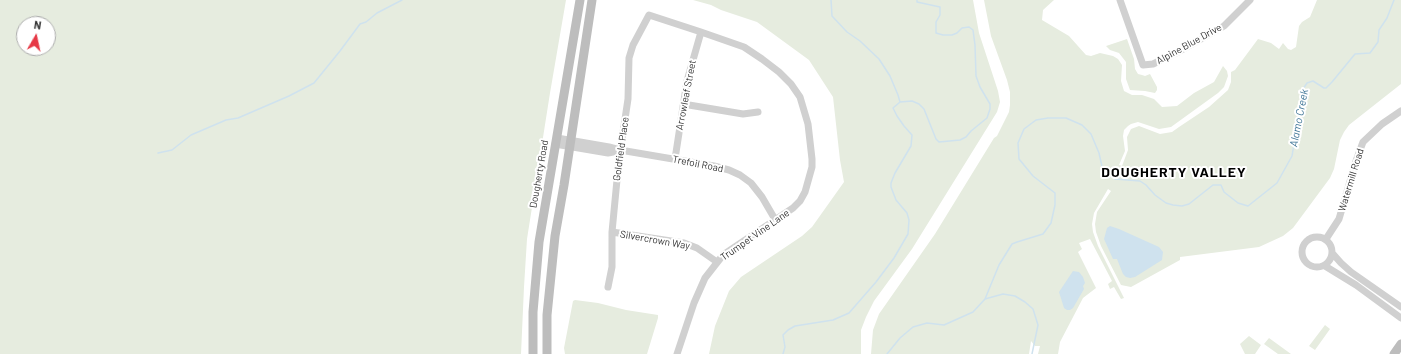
<!DOCTYPE html>
<html>
<head>
<meta charset="utf-8">
<style>
	body { margin:0 }
	#map { position:relative; width:1401px; height:354px; overflow:hidden; background:#fff; font-family:Barlow,sans-serif }
	canvas { display:block }
	.north { position:absolute; left:16px; top:16px; width:40px; height:40px; box-sizing:border-box; background:#fff; border:1px solid #adadad; border-radius:50%; rotate:9deg; font-size:11px; font-weight:700; line-height:16px; text-align:center; color:#333 }
	.north::after { content:''; display:block; margin:auto; width:14px; height:18px; background:#e63946; clip-path:polygon(50% 0,100% 100%,50% 72%,0 100%) }
</style>
</head>
<body>
<div id="map">
<canvas width="1401" height="354"></canvas>
<div class="north">N</div>
</div>
<script>
const ctx = document.querySelector('canvas').getContext('2d');
ctx.lineJoin = 'round';
function paint(path, color) {
  ctx.fillStyle = color;
  ctx.fill(path, 'evenodd');
}
function shape(rows) {
  const path = new Path2D();
  for (const r of rows) {
    if (r.length === 3) {
      path.moveTo(r[0] + r[2], r[1]);
      path.arc(r[0], r[1], r[2], 0, 2 * Math.PI);
      continue;
    }
    path.moveTo(r[0], r[1]);
    for (let i = 2; i < r.length; i += 2) path.lineTo(r[i], r[i + 1]);
  }
  return path;
}
function trace(path, color, width, dash) {
  ctx.strokeStyle = color;
  ctx.lineWidth = width;
  ctx.lineCap = dash ? 'butt' : 'round';
  ctx.setLineDash(dash || []);
  ctx.stroke(path);
}
function write(font, color, halo, rows, align = 'center') {
  ctx.font = font + ' Barlow,sans-serif';
  ctx.lineWidth = 4;
  ctx.setLineDash([]);
  ctx.textBaseline = 'middle';
  ctx.strokeStyle = halo;
  ctx.fillStyle = color;
  for (const [text, x, y, turn = 0] of rows) {
    ctx.save();
    ctx.translate(x, y);
    ctx.rotate((+turn || 0) * Math.PI / 180);
    ctx.textAlign = isNaN(turn) ? turn : align;
    if (halo) ctx.strokeText(text, 0, 0);
    ctx.fillText(text, 0, 0);
    ctx.restore();
  }
}
paint(shape([
	[0,0,566,0,550,93,527,239,524,287,521,354,0,354],
	[24,24,48,24,48,48,24,48],
	[693,0,973,0,979,33,998,91,1000,102,997,112,912,249,874,301,866,317,861,330,861,354,709,354,715,326,729,291,741,277,802,236,812,227,844,182,840,160,833,97,809,60,757,22,721,10,711,5],
	[984,0,1054,0,1043,10,1042,20,1069,36,1086,55,1091,56,1100,53,1113,56,1118,59,1122,65,1121,81,1124,91,1132,95,1142,95,1154,99,1162,107,1177,106,1194,93,1214,82,1223,66,1227,71,1228,76,1224,87,1218,93,1171,127,1159,129,1138,122,1131,124,1128,126,1124,130,1123,136,1125,151,1119,165,1122,166,1128,150,1127,137,1131,129,1139,126,1160,134,1172,132,1179,127,1209,107,1228,90,1231,82,1231,72,1235,70,1258,39,1271,43,1279,49,1283,43,1288,49,1291,50,1296,47,1299,26,1302,22,1310,17,1317,0,1401,0,1401,84,1349,125,1344,132,1340,140,1334,169,1330,178,1293,228,1283,236,1259,247,1180,257,1180,260,1131,287,1121,285,1101,246,1096,232,1095,224,1097,212,1111,191,1108,189,1094,213,1092,224,1093,232,1098,246,1124,298,1121,299,1114,287,1110,289,1108,284,1112,281,1090,239,1079,243,1082,249,1078,252,1096,288,1083,298,1060,342,1058,354,1038,354,1040,346,1035,346,1031,341,1029,354,871,354,873,330,879,314,935,234,994,138,997,136,1009,112,1010,105,1010,92,1007,80,991,36],
	[1127,39,1134,59,1135,69,1138,74,1142,75,1145,76,1150,74,1157,87,1157,90,1155,93,1145,91,1130,90,1126,79,1126,62,1119,53,1110,50,1106,46],
	[575,300,598,303,626,310,658,315,658,318,647,354,565,354,564,348,573,301],
	[1325,325,1330,329,1315,350,1309,346],
	[1249,336,1261,345,1255,354,1245,354,1240,344],
	[1269,338,1291,354,1278,354,1264,344]
]), '#e6ecdf');
paint(shape([
	[1110,226,1119,229,1159,247,1163,252,1162,260,1135,277,1130,278,1126,277,1123,274,1117,259,1113,259,1104,239,1107,228],
	[1073,271,1079,272,1083,277,1085,283,1083,286,1084,289,1073,308,1070,310,1067,310,1064,308,1059,292]
]), '#cfe2ee');
trace(shape([
	[831,0,832,16,847,32,860,41,879,59,890,76,898,95,900,102],
	[158,153,172,150,191,135,226,120,238,118,289,96,314,83,340,51,360,24,366,22,377,13,402,0],
	[985,299,1003,294,1015,296,1025,302,1033,309,1038,325,1032,354],
	[783,354,785,347,783,335,788,330,795,326,833,320,849,313,876,282,894,258,908,234,909,220,907,213,896,200,891,187,891,183,895,173,911,146,912,135,904,126,897,116,893,108,900,102,912,101,919,104,924,109,936,139,939,142,960,140,966,137,971,131,987,118,990,109,990,104,980,87,976,76,975,45,973,30,969,27,962,28,957,33,952,35,943,35,936,33,936,22,940,15,940,7,917,2,917,0],
	[887,354,900,338,913,327,927,323,944,325,973,312,985,299,999,265,1012,244,1017,242,1043,234,1051,223,1055,205,1055,193,1033,176,1019,159,1018,143,1024,129,1036,120,1048,118,1066,118,1082,125,1091,134,1099,153,1103,171,1115,179,1140,181,1146,185,1155,195,1166,203,1173,205,1182,206,1189,204,1213,185,1221,185,1224,192,1238,203,1248,206,1277,183,1292,156,1303,89,1307,83,1313,81,1324,88,1326,88,1332,82,1355,54,1370,53,1378,42,1379,30,1387,18,1394,0]
]), '#cfe2ee', 1.5);
trace(shape([
	[1120,0,1143,65,1153,64,1178,52,1224,26,1250,0],
	[683,104,743,114,758,112],
	[557,138,609,147,620,150,714,166,729,170,740,175,751,183,762,197,776,221],
	[555,144,608,153,618,151],
	[675,159,687,81,701,32],
	[612,232,684,243,697,248,717,262],
	[1317,252,15],
	[1326,239,1339,219,1356,161,1363,142,1382,124,1401,111],
	[1333,254,1341,263,1351,272,1401,307],
	[1325,266,1356,285,1401,318],
	[608,287,612,267,612,232,619,159,628,99,629,58,633,45,649,15,701,32,744,47,762,59,779,72,791,84,800,97,808,124,812,159,812,167,805,192,800,201,793,208,723,255,705,278,694,303,677,354]
]), '#d0d0d0', 7);
trace(shape([
	[533,354,533,312,539,242,580,0],
	[547,354,547,315,555,236,564,185,592,0],
	[1394,354,1401,344]
]), '#bdbdbd', 9);
write('10px', '#333', '#fff', [
	["Alpine Blue Drive",1189,44,-29],
	["Arrowleaf Street",686,95,-79],
	["Goldfield Place",621,149,-82],
	["Trefoil Road",698,164,11],
	["Dougherty Road",539,174,-80],
	["Watermill Road",1351,180,-73],
	["Trumpet Vine Lane",755,235,-35],
	["Silvercrown Way",655,240,10]
]);
write('italic 11px', '#3f7597', '#fff', [
	["Alamo Creek",1299,118,-79]
]);
ctx.letterSpacing = '1px';
write('bold 14px', '#000', '#fff', [
	["DOUGHERTY VALLEY",1174,172]
]);
ctx.letterSpacing = '0px';
</script>
</body>
</html>
